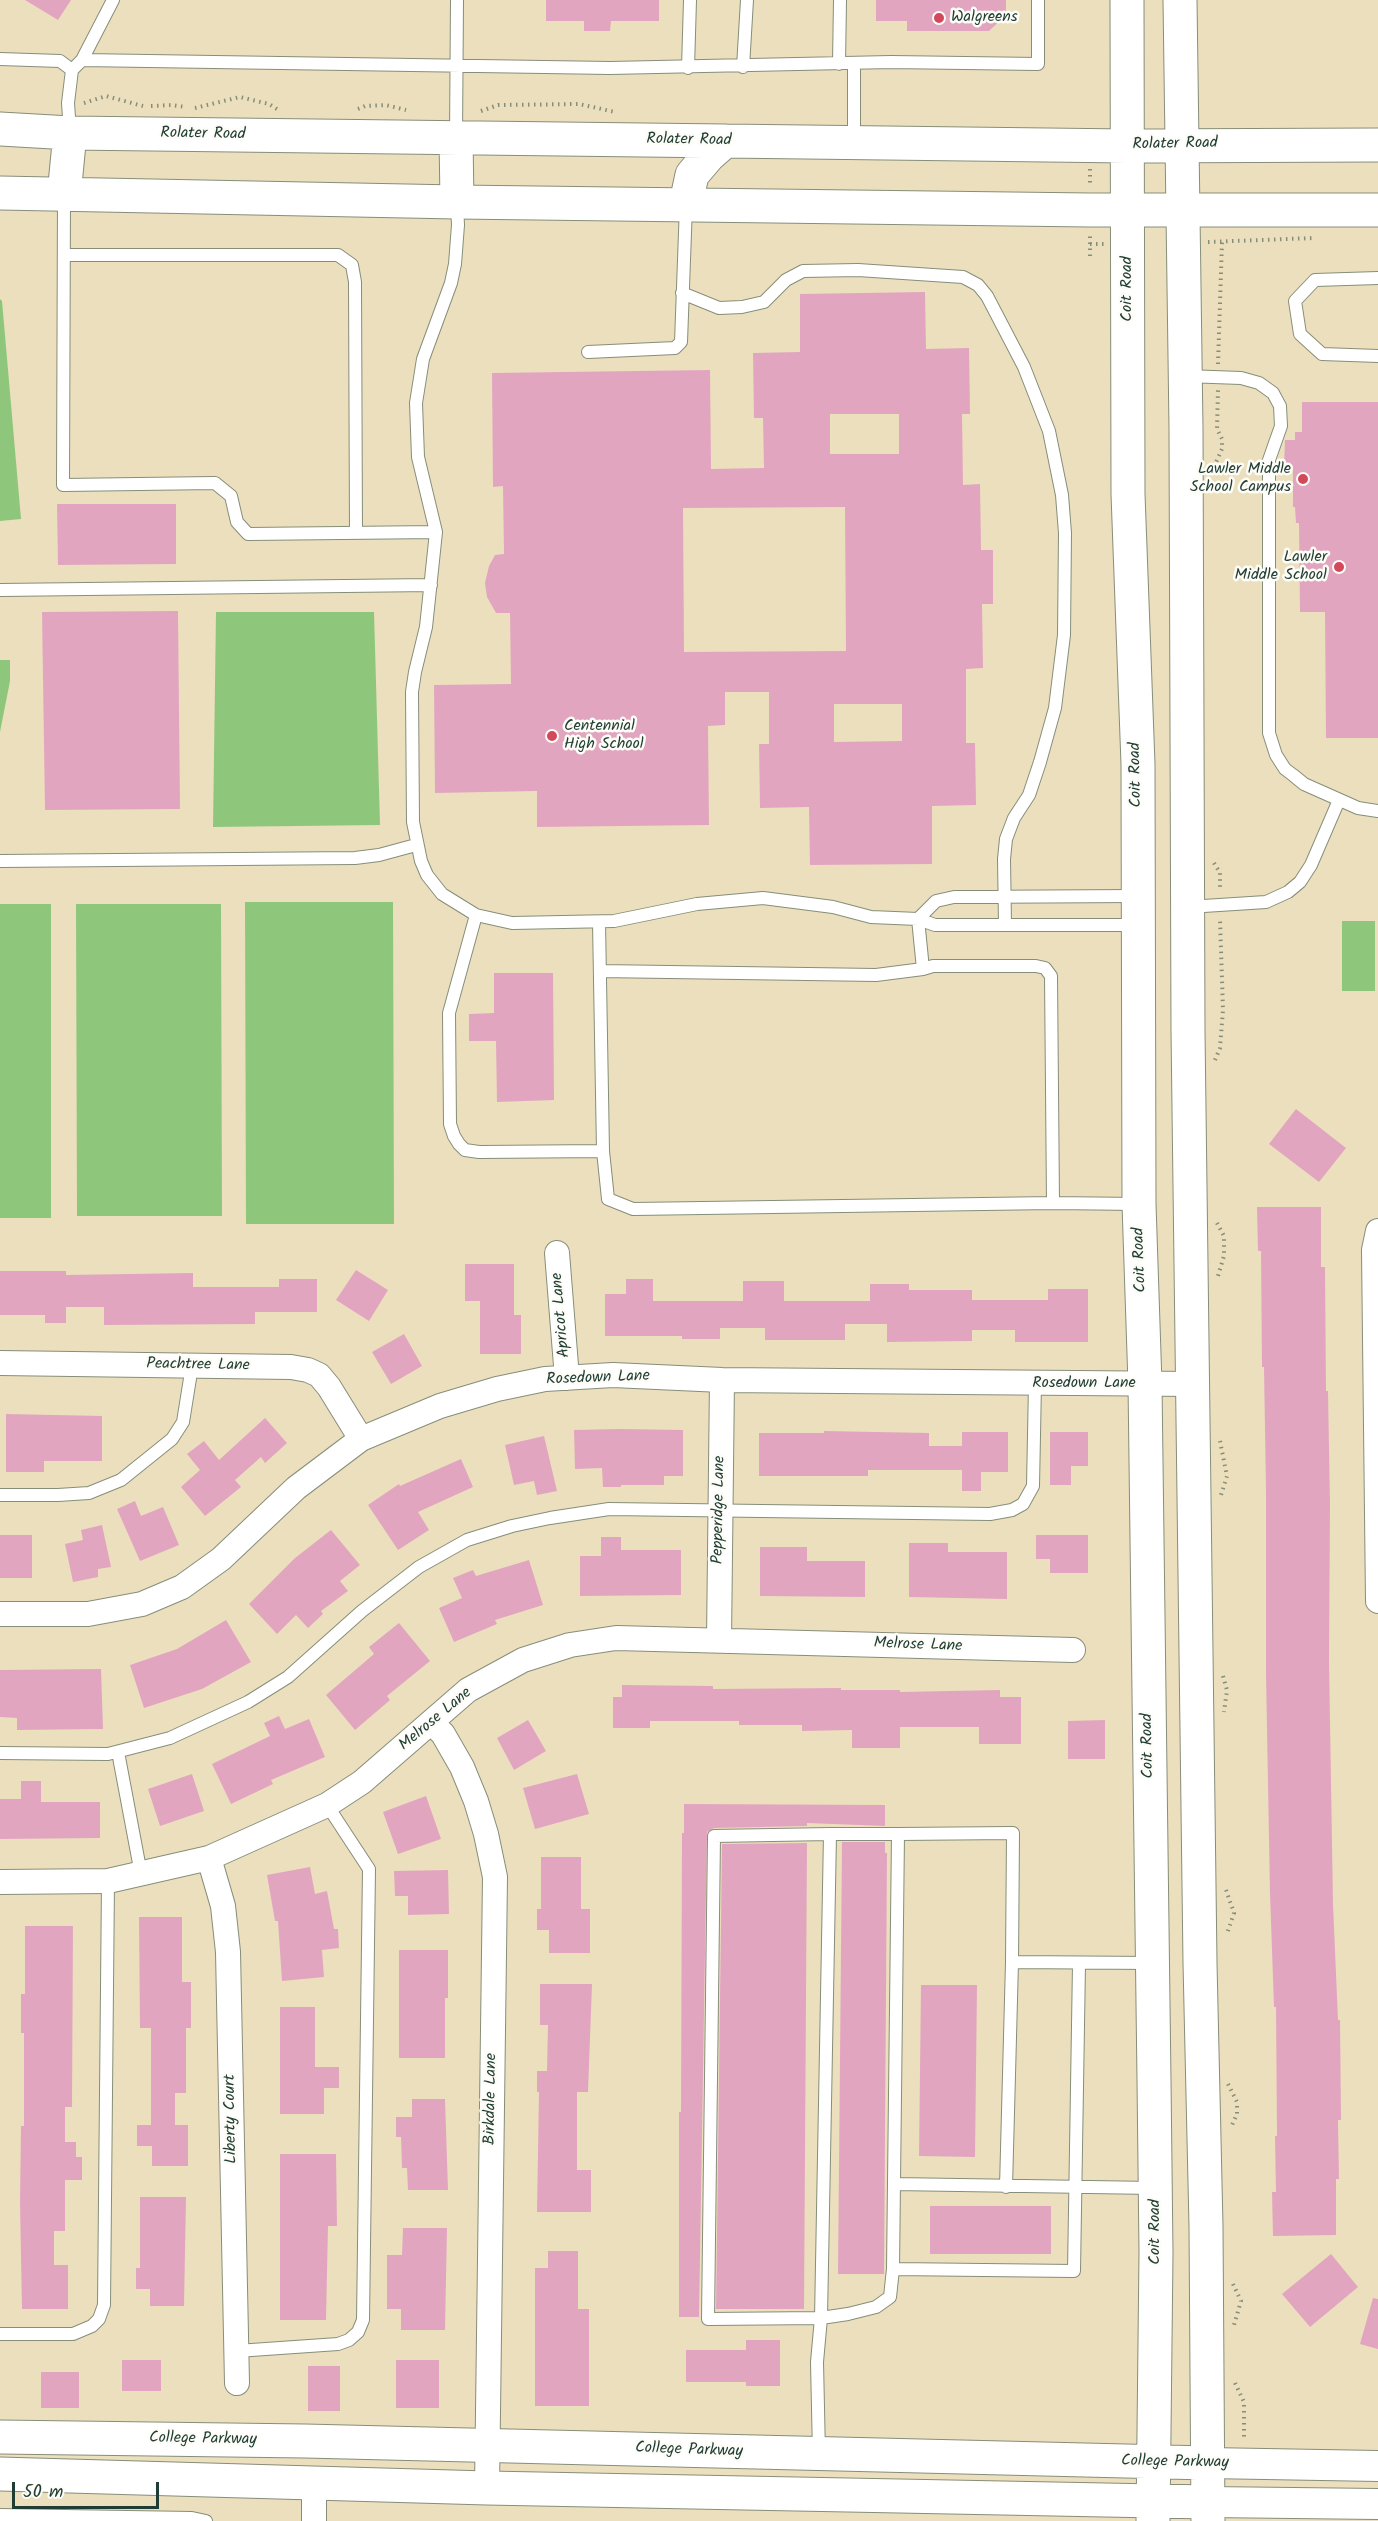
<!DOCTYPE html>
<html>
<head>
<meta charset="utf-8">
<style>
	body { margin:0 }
	#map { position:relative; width:1378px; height:2521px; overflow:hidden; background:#ecdfbe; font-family:Kalam,sans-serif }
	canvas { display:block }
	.scale { position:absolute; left:12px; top:2482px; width:147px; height:27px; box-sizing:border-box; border:3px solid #1f3d34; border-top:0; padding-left:8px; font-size:18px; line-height:21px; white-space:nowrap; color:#1f3d34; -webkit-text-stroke:4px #fdfcf7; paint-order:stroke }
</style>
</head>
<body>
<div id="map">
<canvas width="1378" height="2521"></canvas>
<div class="scale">50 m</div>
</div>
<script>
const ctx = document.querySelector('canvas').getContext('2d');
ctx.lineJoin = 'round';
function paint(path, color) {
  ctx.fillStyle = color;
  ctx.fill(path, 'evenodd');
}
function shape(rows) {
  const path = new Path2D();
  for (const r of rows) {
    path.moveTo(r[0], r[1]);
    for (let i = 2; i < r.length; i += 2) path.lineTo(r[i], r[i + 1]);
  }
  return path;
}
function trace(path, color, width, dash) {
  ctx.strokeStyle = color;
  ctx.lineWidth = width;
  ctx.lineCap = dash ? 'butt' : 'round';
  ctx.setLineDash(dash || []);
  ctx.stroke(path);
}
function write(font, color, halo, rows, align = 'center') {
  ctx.font = font + ' Kalam,sans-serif';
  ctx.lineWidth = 5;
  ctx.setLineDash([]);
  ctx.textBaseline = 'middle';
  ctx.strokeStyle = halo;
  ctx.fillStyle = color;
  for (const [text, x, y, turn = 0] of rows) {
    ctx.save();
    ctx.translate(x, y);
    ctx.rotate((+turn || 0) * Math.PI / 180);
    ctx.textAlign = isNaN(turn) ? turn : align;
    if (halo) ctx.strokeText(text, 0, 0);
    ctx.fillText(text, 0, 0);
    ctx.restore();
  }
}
paint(shape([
	[0,299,2,301,21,519,0,521],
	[216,612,374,612,380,825,213,827],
	[0,660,10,660,10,681,0,732],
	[245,902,393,902,394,1224,246,1224],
	[0,904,51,904,51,1218,0,1218],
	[76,904,221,904,222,1216,77,1216],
	[1342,921,1375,921,1375,991,1342,991]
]), '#8ec77b');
paint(shape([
	[25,0,71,0,58,20],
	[546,0,659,0,659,21,611,21,610,31,584,31,584,21,546,21],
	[876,0,1006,0,1006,15,989,31,907,31,907,21,876,21],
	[925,292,926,349,969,348,970,414,962,414,963,485,980,484,981,550,993,550,993,604,982,604,983,668,966,669,966,743,975,743,976,805,932,806,932,864,810,865,809,807,760,808,759,744,769,744,769,692,725,692,725,725,708,726,709,825,537,827,537,791,435,793,434,685,511,684,510,613,496,613,487,597,485,583,489,566,495,555,504,554,503,486,493,487,492,373,710,370,711,469,764,468,763,418,754,418,753,353,800,352,800,294],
	[830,414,899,414,899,454,830,454],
	[845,507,846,651,684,652,683,508],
	[834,704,902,704,902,741,834,742],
	[1302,402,1378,402,1378,738,1326,738,1325,612,1300,612,1299,523,1296,523,1295,507,1293,507,1293,467,1284,467,1285,440,1295,440,1295,432,1302,432],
	[57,504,176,504,176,564,58,565],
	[178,611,180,809,45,810,42,612],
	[494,973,553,973,554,1100,497,1102,496,1041,469,1041,469,1014,494,1013],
	[1296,1109,1346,1148,1319,1182,1269,1144],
	[1257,1207,1321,1207,1321,1267,1325,1267,1326,1391,1328,1391,1330,1504,1329,1660,1333,1904,1338,2020,1340,2020,1341,2120,1338,2120,1339,2179,1336,2179,1336,2235,1273,2236,1272,2192,1276,2192,1275,2136,1277,2136,1276,2007,1274,2007,1270,1893,1266,1675,1266,1492,1264,1367,1262,1367,1261,1251,1258,1251],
	[465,1264,514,1264,514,1315,521,1315,521,1354,480,1354,480,1301,465,1301],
	[356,1270,388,1290,369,1321,336,1300],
	[0,1271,66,1271,66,1275,193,1273,193,1287,279,1287,279,1279,317,1279,317,1312,255,1312,255,1324,104,1325,104,1307,66,1307,66,1323,45,1323,45,1315,0,1315],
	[626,1279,653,1279,653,1301,743,1301,743,1281,784,1281,784,1301,870,1301,870,1284,909,1284,909,1290,972,1290,972,1300,1048,1300,1048,1289,1088,1289,1088,1342,1015,1342,1015,1330,972,1330,972,1341,887,1342,887,1324,845,1324,845,1340,765,1340,765,1328,720,1328,720,1339,682,1339,682,1336,605,1336,605,1294,626,1294],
	[404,1334,422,1366,391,1384,372,1352],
	[6,1414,102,1416,102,1461,44,1461,44,1472,6,1472],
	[265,1418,287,1443,265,1463,261,1457,235,1480,241,1487,205,1516,181,1487,200,1470,187,1454,204,1441,219,1460],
	[620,1429,683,1430,683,1476,664,1476,664,1485,621,1485,621,1487,603,1487,602,1468,575,1469,574,1430],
	[824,1431,929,1433,929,1446,962,1446,962,1432,1008,1432,1008,1472,981,1472,981,1491,962,1491,962,1470,868,1470,868,1476,759,1476,759,1433,824,1433],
	[1050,1432,1088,1432,1088,1466,1071,1466,1071,1485,1050,1485],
	[544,1436,557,1491,537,1495,534,1481,514,1485,505,1445],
	[461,1459,473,1487,418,1512,429,1530,398,1550,368,1505,399,1484,400,1486],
	[135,1501,141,1516,163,1507,179,1545,140,1561,117,1509],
	[102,1525,111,1567,98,1569,98,1577,73,1582,65,1544,83,1540,81,1530],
	[331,1530,360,1565,340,1581,348,1591,321,1611,323,1614,308,1628,296,1615,277,1634,249,1604,295,1558],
	[0,1535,32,1535,32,1578,0,1578],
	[1036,1535,1088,1535,1088,1573,1050,1573,1050,1559,1036,1559],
	[601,1537,621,1537,621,1550,681,1550,681,1595,580,1596,580,1556,601,1556],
	[909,1543,948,1543,948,1552,1007,1552,1007,1599,909,1597],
	[760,1547,807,1547,807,1561,865,1561,865,1597,760,1596],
	[529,1560,543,1605,495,1620,497,1624,454,1642,439,1608,462,1598,453,1578,473,1570,476,1576],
	[226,1620,251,1662,202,1689,144,1708,130,1665,177,1649],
	[399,1623,430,1661,387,1696,390,1700,355,1730,326,1695,374,1654,369,1647],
	[101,1669,103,1729,17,1730,17,1718,0,1717,0,1670],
	[622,1685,713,1686,713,1689,841,1688,841,1690,900,1690,900,1692,1000,1690,1000,1697,1021,1697,1021,1744,979,1744,979,1727,900,1727,900,1748,852,1748,852,1730,802,1731,802,1725,739,1725,739,1721,650,1721,650,1728,613,1728,613,1697,622,1697],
	[279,1716,285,1729,309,1719,325,1757,271,1780,273,1784,231,1804,212,1764,270,1736,264,1723],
	[528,1720,546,1751,514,1770,497,1738],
	[1105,1720,1105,1759,1068,1759,1068,1721],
	[192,1774,204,1811,160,1826,148,1789],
	[577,1774,589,1814,535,1829,523,1788],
	[21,1781,41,1781,41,1802,100,1802,100,1838,0,1839,0,1799,21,1799],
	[426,1796,441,1839,398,1854,383,1812],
	[684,1804,885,1805,885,1826,807,1823,807,1826,714,1828,707,1832,699,2317,679,2317,679,2112,681,2112,682,1833,684,1833],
	[842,1842,885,1842,885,1853,887,1853,884,2274,838,2274],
	[807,1843,804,2309,716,2309,722,1844],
	[541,1857,581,1857,581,1909,590,1909,590,1953,549,1953,549,1930,537,1930,537,1909,541,1909],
	[310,1867,315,1894,327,1891,334,1929,338,1929,339,1948,322,1950,324,1977,282,1981,278,1921,275,1921,267,1875],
	[448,1870,449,1914,408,1915,408,1896,395,1896,394,1871],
	[139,1917,182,1917,182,1982,191,1982,191,2028,186,2028,186,2093,175,2093,175,2125,188,2125,188,2166,152,2166,152,2146,137,2146,137,2125,151,2125,151,2028,140,2028],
	[25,1926,73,1926,72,2107,65,2107,65,2142,76,2142,76,2157,82,2157,82,2180,65,2180,65,2231,54,2231,54,2265,68,2265,68,2309,22,2309,20,2203,21,2126,24,2126,24,2033,21,2033,21,1994,25,1994],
	[399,1950,448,1950,448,1998,445,1998,445,2058,399,2058],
	[540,1984,592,1984,588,2092,577,2092,577,2170,591,2170,591,2212,537,2212,539,2092,537,2092,537,2071,547,2071,548,2025,540,2025],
	[921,1985,977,1985,975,2157,919,2156],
	[280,2007,315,2007,315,2067,339,2067,339,2088,324,2088,324,2114,280,2114],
	[412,2099,445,2099,448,2190,408,2190,407,2168,402,2168,401,2137,396,2137,396,2117,412,2117],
	[280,2154,336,2154,337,2226,328,2226,326,2320,280,2320],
	[140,2197,186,2197,184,2306,150,2306,150,2289,136,2289,136,2268,140,2268],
	[930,2206,1051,2206,1051,2254,930,2254],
	[403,2228,447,2228,445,2330,401,2330,401,2309,387,2309,387,2255,402,2255],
	[548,2251,578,2251,578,2309,589,2309,589,2406,535,2406,535,2268,548,2268],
	[1331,2254,1358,2287,1310,2327,1282,2294],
	[1373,2298,1378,2299,1378,2349,1360,2344],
	[746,2340,780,2340,780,2386,746,2386,746,2382,686,2382,686,2350,746,2350],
	[122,2360,161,2360,161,2391,122,2391],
	[396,2360,439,2360,439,2408,396,2408],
	[308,2366,340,2366,340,2411,308,2411],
	[41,2372,79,2372,79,2408,41,2408]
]), '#e2a5c0');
const service = shape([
	[0,59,60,61,72,70],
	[82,60,113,0],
	[854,63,854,141],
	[839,64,840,0],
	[743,67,747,0],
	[688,68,690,0],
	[70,132,68,103,72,70,82,60,610,68,891,62,1038,64,1038,0],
	[456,137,457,0],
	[64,196,63,485,215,483,231,496,237,522,248,534,436,532],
	[457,205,458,225,455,264,451,283,423,359,416,403,418,457,436,532,426,627,415,672,412,692,413,822,421,861,427,875,442,894,476,915,512,923,614,921,697,904,763,898,833,907,871,917,918,919,935,925,1138,925],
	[64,255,338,255,352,265,355,282,356,533],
	[1378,278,1315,280,1295,301,1300,334,1322,354,1378,356],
	[682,293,719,308,742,307,764,302,786,280,803,271,858,270,963,277,978,285,987,296,1024,367,1049,431,1062,495,1065,533,1064,635,1055,708,1040,762,1029,795,1014,818,1006,839,1004,859,1005,924],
	[588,352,675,348,681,342,686,205],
	[1185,376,1241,378,1259,383,1273,393,1280,406,1281,426,1269,460,1269,733,1276,755,1285,769,1293,775,1304,784,1358,808,1378,811],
	[0,590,431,585],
	[0,861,355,858,379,855,416,845],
	[1188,907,1266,902,1288,892,1300,882,1311,865,1339,800],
	[476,915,449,1013,450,1124,454,1136,459,1144,465,1150,479,1152,603,1151,599,922],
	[918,919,923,969,933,966,1036,966,1045,968,1051,976,1053,1203,1137,1204],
	[918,919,936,901,954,897,1136,896],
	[600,971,876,975,923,969],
	[603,1151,608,1199,633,1209,1053,1203],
	[0,1495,58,1495,89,1493,121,1480,172,1439,183,1422,192,1366],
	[118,1752,141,1874],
	[0,1753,108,1754,170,1738,248,1702,288,1677,362,1611,419,1567,467,1540,512,1526,550,1518,609,1509,990,1514,1012,1510,1023,1504,1033,1486,1035,1384],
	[830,1834,714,1836,708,2319,821,2318,830,1834,898,1834],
	[894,2184,1154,2188],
	[1006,2187,1012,1962],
	[893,2269,898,1834,1013,1833,1012,1962,1151,1963],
	[0,2334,73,2334,92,2326,99,2319,104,2305,108,1881],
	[237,2351,338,2344,349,2340,358,2332,363,2320,369,1869,327,1805],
	[819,2454,817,2362,821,2318,848,2314,876,2307,890,2297,893,2269,1074,2271,1079,1964],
	[0,2515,192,2518,206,2521]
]);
const minor = shape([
	[1378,1231,1374,1250,1378,1601],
	[557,1253,567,1378],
	[0,1363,291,1367,308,1370,319,1375,329,1387,361,1439],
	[0,1614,88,1614,142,1604,182,1587,221,1559,296,1488,361,1439,440,1406,497,1389,545,1379,613,1375,722,1380,1192,1384],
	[719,1640,722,1380],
	[432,1723,443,1734,462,1767,476,1801,486,1834,495,1877,487,2488],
	[209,1858,223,1906,228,1952,237,2383],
	[0,1882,108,1881,209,1858,327,1805,362,1782,468,1690,523,1660,570,1645,616,1638,1073,1650],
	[314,2521,314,2482]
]);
const tertiary = shape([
	[1208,2463,1378,2466],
	[1208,2502,1378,2504]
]);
const secondary = shape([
	[1127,0,1128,494,1138,764,1139,1204,1145,1384,1154,2080,1156,2253,1153,2521],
	[1180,0,1186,428,1188,1031,1200,1963,1206,2226,1208,2521],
	[0,129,70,133,725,141,1127,146,1378,145],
	[456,137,457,202],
	[0,193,457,202,1090,210,1378,210],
	[64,195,70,133],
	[686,203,692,175,709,155,725,141],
	[0,2437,305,2441,1208,2463],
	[0,2474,487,2488,1208,2502]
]);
trace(service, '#868e79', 14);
trace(minor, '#868e79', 26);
trace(tertiary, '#868e79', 32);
trace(secondary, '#868e79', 35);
trace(shape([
	[84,103,106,96,143,106],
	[151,106,172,105,185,107],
	[195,108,240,97,269,104,277,109],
	[358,109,365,106,386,105,406,110],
	[481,111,498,105,579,104,615,112],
	[1090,169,1090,186],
	[1208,242,1314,238],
	[1090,244,1104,244],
	[1090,256,1090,235],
	[1218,364,1222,242],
	[1214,467,1222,449,1222,439,1217,429,1218,390],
	[1214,863,1220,873,1220,890],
	[1215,1060,1220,1048,1223,1010,1220,919],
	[1217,1223,1224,1236,1224,1256,1218,1276],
	[1220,1441,1227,1476,1221,1495],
	[1223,1676,1227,1690,1224,1712],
	[1226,1890,1234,1913,1227,1934],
	[1228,2084,1237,2102,1237,2114,1231,2127],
	[1233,2284,1241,2301,1234,2325],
	[1235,2383,1244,2402,1244,2439]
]), '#868e79', 4, [1.5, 4.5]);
trace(service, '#fff', 12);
trace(minor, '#fff', 24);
trace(tertiary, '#fff', 30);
trace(secondary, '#fff', 33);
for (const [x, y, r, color] of [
	[939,18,6,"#d1495b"],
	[1303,479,6,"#d1495b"],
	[1339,567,6,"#d1495b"],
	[552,736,6,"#d1495b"]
]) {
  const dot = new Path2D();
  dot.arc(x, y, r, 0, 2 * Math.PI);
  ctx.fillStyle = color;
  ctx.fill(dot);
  trace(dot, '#fdfcf7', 2);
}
write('16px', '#1f3d34', '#fdfcf7', [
	["Walgreens",951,18],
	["Lawler Middle",1291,470,"right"],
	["School Campus",1291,488,"right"],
	["Lawler",1327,558,"right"],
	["Middle School",1327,576,"right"],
	["Centennial",564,727],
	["High School",564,745]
], 'left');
write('16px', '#1f3d34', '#fdfcf7', [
	["Rolater Road",203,135,1],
	["Rolater Road",689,141,1],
	["Rolater Road",1175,145,-1],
	["Coit Road",1128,289,-90],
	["Coit Road",1137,775,-91],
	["Coit Road",1141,1260,-92],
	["Apricot Lane",562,1315,-95],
	["Peachtree Lane",198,1366,1],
	["Rosedown Lane",598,1379,-2],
	["Rosedown Lane",1084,1384],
	["Pepperidge Lane",720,1510,-89],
	["Melrose Lane",918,1646,2],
	["Melrose Lane",436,1720,-40],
	["Coit Road",1149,1746,-91],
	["Birkdale Lane",492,2099,-89],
	["Liberty Court",232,2119,-91],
	["Coit Road",1156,2232,-90],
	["College Parkway",203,2440,1],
	["College Parkway",689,2451,2],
	["College Parkway",1175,2463,1]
]);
</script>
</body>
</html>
